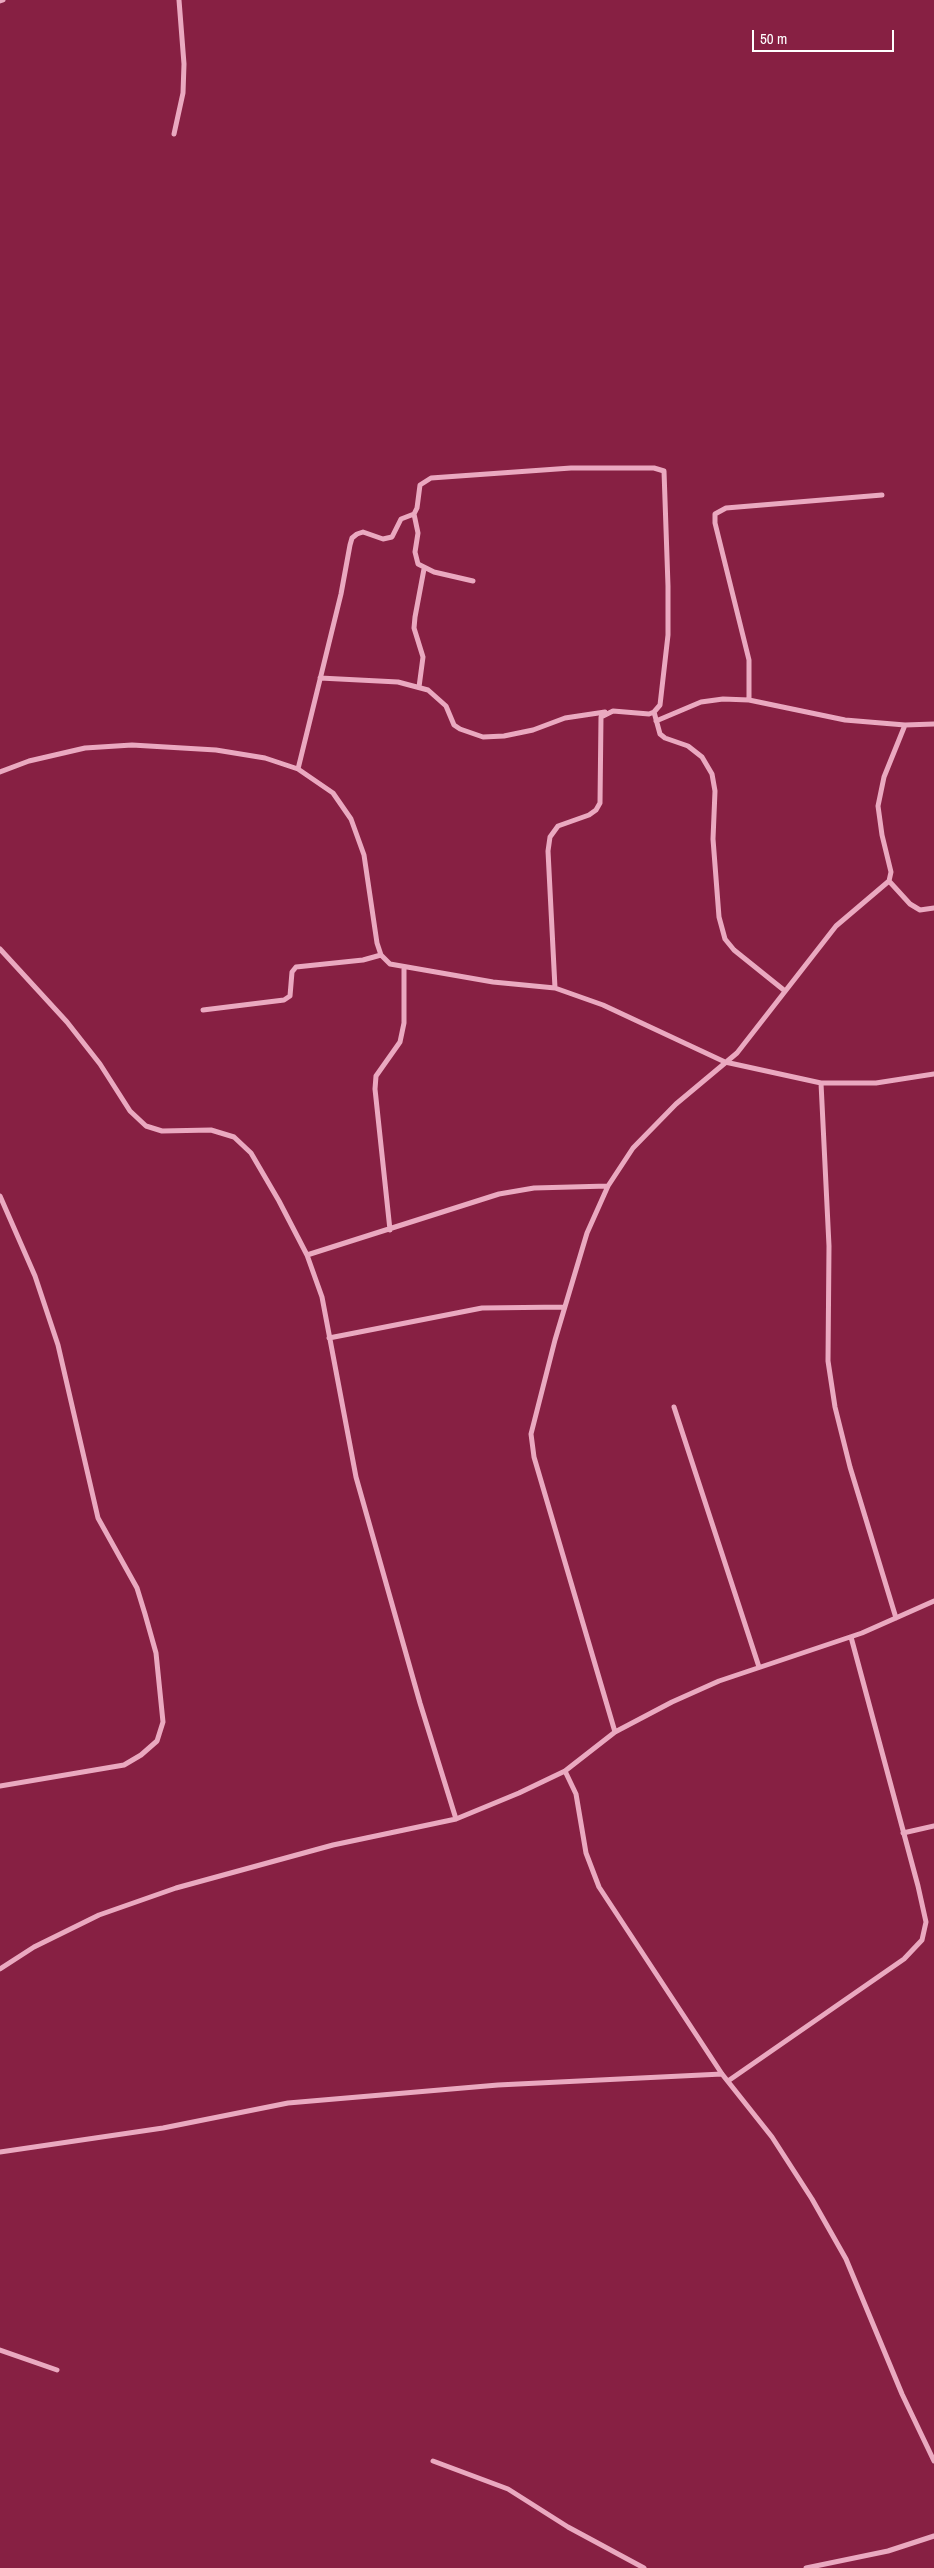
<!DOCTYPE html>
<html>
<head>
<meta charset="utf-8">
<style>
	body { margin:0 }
	#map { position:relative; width:934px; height:2568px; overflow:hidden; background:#872043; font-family:"Archivo Narrow",sans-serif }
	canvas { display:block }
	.scale { position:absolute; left:752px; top:30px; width:142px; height:22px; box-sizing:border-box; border:2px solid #fff; border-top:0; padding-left:6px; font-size:15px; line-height:18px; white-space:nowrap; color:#fff; -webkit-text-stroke:4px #872043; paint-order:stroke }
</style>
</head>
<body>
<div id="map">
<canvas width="934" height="2568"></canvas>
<div class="scale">50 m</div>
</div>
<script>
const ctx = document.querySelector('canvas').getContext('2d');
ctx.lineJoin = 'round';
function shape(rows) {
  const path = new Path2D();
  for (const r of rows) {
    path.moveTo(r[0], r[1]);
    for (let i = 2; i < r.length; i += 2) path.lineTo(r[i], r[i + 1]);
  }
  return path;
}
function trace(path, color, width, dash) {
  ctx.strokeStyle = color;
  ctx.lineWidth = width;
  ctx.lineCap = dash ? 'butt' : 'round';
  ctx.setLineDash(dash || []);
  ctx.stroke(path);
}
trace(shape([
	[0,1,3,0],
	[174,134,183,93,184,64,179,0],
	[414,514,418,533,415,552,418,564,434,572,473,581],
	[320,678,398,682,428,690,446,706,454,725,460,729,483,737,504,736,533,730,565,718,605,712],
	[419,687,423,657,414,628,415,617,424,569],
	[749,700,749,660,715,523,715,514,726,508,882,495],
	[654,712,660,734,665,738,688,746,702,757,712,774,715,791,713,839,719,917,725,939,734,950,785,991],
	[656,721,701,702,723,699,749,700,845,720,905,725,934,724],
	[298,769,341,594,350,545,352,538,357,534,363,532,383,539,392,537,401,519,414,514,417,508,420,485,431,478,571,468,654,468,664,471,668,586,668,635,660,705,654,712,649,714,613,711,601,717,600,803,596,810,589,815,558,826,550,837,548,851,555,988],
	[0,772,29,761,85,748,132,745,216,750,265,758,298,769,333,793,351,819,364,855,377,943,381,955,390,964,493,982,555,988,603,1005,725,1062,821,1083,876,1083,934,1074],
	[889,881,910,904,920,910,934,908],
	[0,949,67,1022,100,1064,130,1111,146,1126,162,1131,211,1130,234,1137,251,1153,279,1201,307,1255,322,1297,356,1477,420,1703,456,1819],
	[203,1010,284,1000,290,996,292,972,296,967,363,960,381,955],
	[821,1083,829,1246,828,1361,835,1407,850,1467,896,1618],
	[0,1196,35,1276,58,1345,98,1518,137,1588,145,1614,156,1653,163,1722,157,1741,141,1755,124,1765,0,1786],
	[390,1230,375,1089,376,1076,400,1042,404,1023,404,968],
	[307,1255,499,1194,534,1188,608,1186],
	[329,1338,482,1308,565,1307],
	[674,1407,759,1667],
	[615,1732,534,1457,531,1434,555,1340,587,1233,608,1186,633,1148,676,1104,737,1053,836,926,889,881,891,872,882,835,878,806,884,777,905,725],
	[565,1771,576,1794,586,1853,599,1887,722,2074,772,2137,812,2199,846,2259,902,2394,934,2461],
	[903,1833,934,1826],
	[0,1969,34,1947,99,1915,176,1888,333,1845,456,1819,519,1793,565,1771,615,1732,672,1702,719,1681,862,1633,934,1601],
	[728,2081,904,1959,922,1940,926,1922,918,1886,851,1637],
	[0,2152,163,2128,288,2103,498,2085,722,2074],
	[0,2350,57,2370],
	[433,2461,508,2489,568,2527,644,2568],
	[806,2568,888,2551,934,2536]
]), '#eaa9c0', 5);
</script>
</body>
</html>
